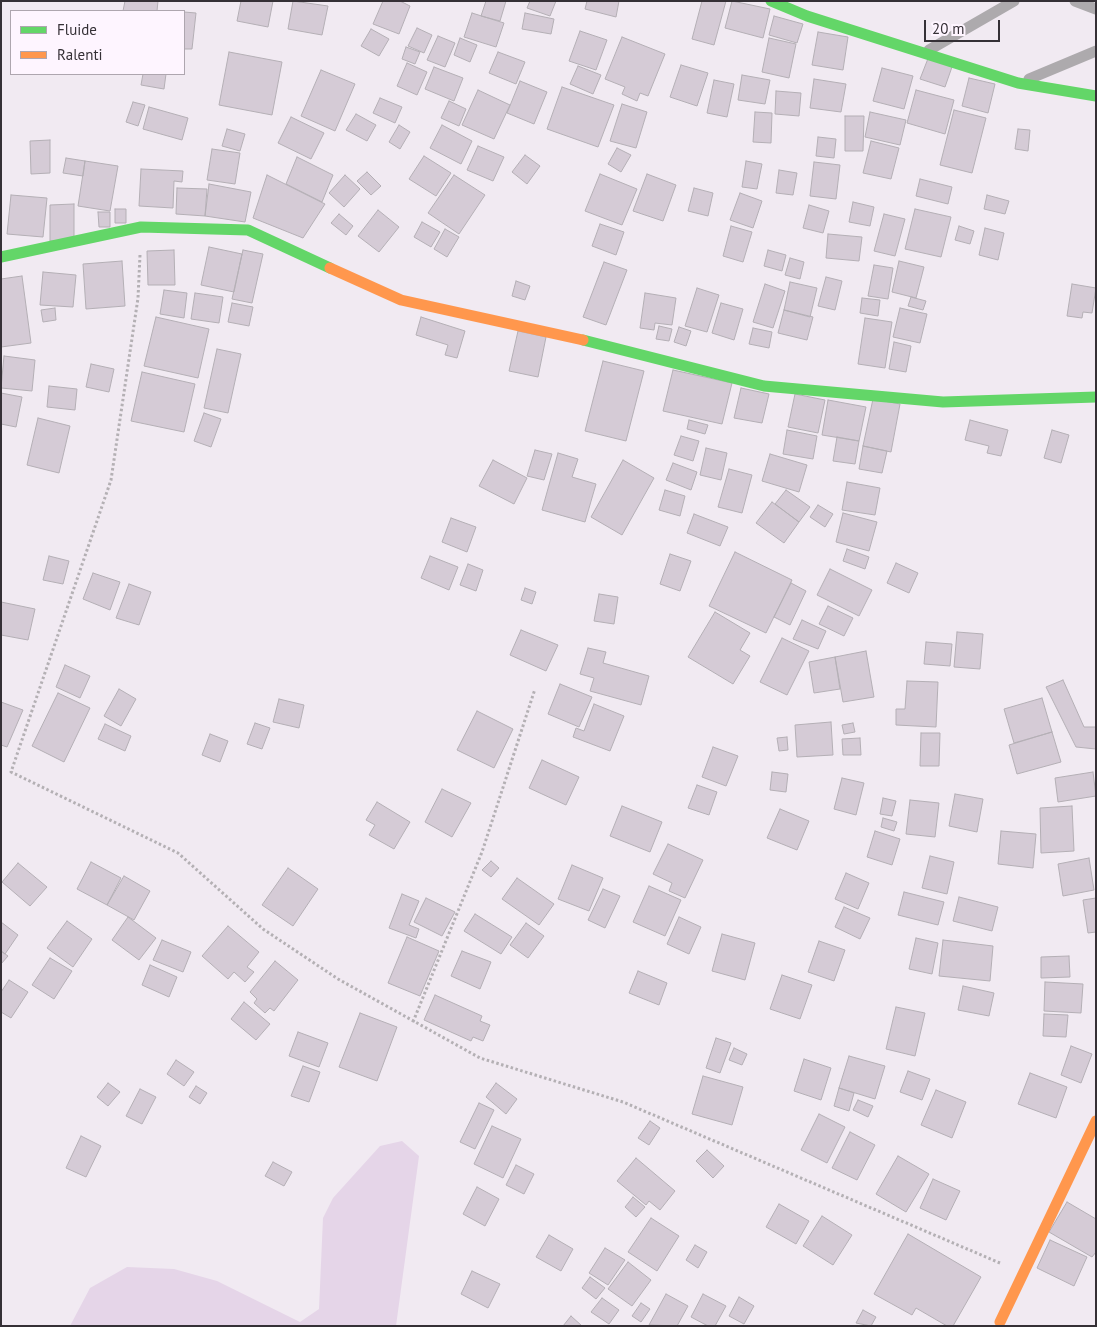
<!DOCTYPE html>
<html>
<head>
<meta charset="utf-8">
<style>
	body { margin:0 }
	#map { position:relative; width:1097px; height:1327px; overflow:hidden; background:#f1eaf2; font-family:"PT Sans",sans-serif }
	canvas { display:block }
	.frame { position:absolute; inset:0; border:2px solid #353036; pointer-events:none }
	.legend { position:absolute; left:10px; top:10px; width:175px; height:65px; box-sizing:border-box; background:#fef5ff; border:1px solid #aea6af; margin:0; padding:6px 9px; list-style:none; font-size:15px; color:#353036 }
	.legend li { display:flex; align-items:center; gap:10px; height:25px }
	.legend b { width:25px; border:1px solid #aea6af }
	.scale { position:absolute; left:924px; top:20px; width:76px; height:22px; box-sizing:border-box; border:2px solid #353036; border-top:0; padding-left:6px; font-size:15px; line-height:18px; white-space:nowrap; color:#353036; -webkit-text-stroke:4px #fef5ff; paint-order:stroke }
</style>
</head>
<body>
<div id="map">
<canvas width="1097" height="1327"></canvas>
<div class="frame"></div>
<ul class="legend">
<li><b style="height:6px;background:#63d668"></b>Fluide</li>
<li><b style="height:6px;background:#ff974d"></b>Ralenti</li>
</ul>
<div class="scale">20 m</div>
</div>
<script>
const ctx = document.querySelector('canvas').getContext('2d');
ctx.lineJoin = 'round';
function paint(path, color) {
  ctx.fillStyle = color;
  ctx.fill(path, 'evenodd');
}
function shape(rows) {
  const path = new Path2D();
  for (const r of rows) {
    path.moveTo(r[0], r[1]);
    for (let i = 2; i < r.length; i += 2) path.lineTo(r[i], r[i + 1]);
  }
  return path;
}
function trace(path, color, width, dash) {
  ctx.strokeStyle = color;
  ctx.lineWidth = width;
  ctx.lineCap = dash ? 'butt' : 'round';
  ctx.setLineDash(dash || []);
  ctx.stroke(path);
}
paint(shape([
	[402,1141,419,1156,396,1326,70,1326,90,1288,127,1267,174,1269,217,1281,300,1322,319,1309,323,1218,333,1198,380,1146]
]), '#e5d5e8');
const building = shape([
	[125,1,158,1,157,11,123,11,125,1],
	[241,1,273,1,268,27,237,21,241,1],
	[293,1,328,6,322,35,288,29,293,1],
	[383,1,400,1,410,6,399,34,373,24,383,1],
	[486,1,506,1,500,21,481,16,486,1],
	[530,1,556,1,550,16,527,8,530,1],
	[587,1,619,1,616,17,585,9,587,1],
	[702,1,726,1,714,45,692,39,702,1],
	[732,1,770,9,763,38,725,28,732,1],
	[184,12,196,13,192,49,184,49,184,12],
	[472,13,504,23,496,47,464,37,472,13],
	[525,13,554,19,551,34,522,29,525,13],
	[774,16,803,24,797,43,769,35,774,16],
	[417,28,432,35,424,53,408,46,417,28],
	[371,29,389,39,379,56,361,46,371,29],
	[580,31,607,40,596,70,569,61,580,31],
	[818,32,848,37,843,70,812,65,818,32],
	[438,36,455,43,445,67,427,60,438,36],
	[622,37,665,54,648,96,640,93,637,101,622,94,625,87,605,79,622,37],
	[460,38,477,45,470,62,454,55,460,38],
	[769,38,796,44,789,78,762,72,769,38],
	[406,47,420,52,415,64,402,59,406,47],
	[229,52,282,62,272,115,219,105,229,52],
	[498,52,525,62,516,84,489,73,498,52],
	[929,56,953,64,945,87,920,79,929,56],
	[407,63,427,72,417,95,397,86,407,63],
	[681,65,708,73,697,106,670,97,681,65],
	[578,66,601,75,593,94,570,84,578,66],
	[434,67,463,78,454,101,425,89,434,67],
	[882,68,913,76,904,109,873,101,882,68],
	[321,70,355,84,335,131,301,116,321,70],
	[143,74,166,74,164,89,141,85,143,74],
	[742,75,770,80,765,104,738,100,742,75],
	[969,78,995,84,988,113,962,106,969,78],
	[814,79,846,84,841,112,810,108,814,79],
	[714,80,734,84,727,117,707,113,714,80],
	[520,81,547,92,534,124,507,113,520,81],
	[562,87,614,105,598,147,547,129,562,87],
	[478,90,510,105,494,139,462,125,478,90],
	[916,90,954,100,945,134,907,123,916,90],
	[776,91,801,93,799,116,775,114,776,91],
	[380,98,402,107,395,123,373,113,380,98],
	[449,101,466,109,459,126,441,118,449,101],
	[133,102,145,105,138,126,126,122,133,102],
	[622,104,647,112,636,148,610,141,622,104],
	[149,107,188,118,182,140,143,129,149,107],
	[954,110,986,118,972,173,940,165,954,110],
	[755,112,772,113,771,143,753,142,755,112],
	[870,112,906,120,900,145,865,137,870,112],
	[356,114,376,125,367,141,346,130,356,114],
	[845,116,864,116,863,151,845,151,845,116],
	[291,117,324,133,311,159,278,143,291,117],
	[399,125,410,132,400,149,389,142,399,125],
	[442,125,472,141,461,164,430,148,442,125],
	[227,129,245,134,240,151,222,146,227,129],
	[1018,129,1030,130,1028,151,1015,149,1018,129],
	[818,137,836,139,834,158,816,156,818,137],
	[50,140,50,173,31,174,30,141,50,140],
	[871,141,899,148,891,179,863,173,871,141],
	[478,146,504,157,493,181,467,170,478,146],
	[617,148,631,155,621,172,608,164,617,148],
	[212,149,240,153,235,184,207,180,212,149],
	[525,155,540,166,527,184,512,172,525,155],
	[424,156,451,173,436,196,409,179,424,156],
	[297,157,333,175,322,202,286,184,297,157],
	[66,158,85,161,83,176,63,173,66,158],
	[85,161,118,166,110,211,78,206,85,161],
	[746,161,762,164,757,189,742,187,746,161],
	[814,162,840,165,836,199,810,196,814,162],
	[141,169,183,171,182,182,174,181,173,208,139,206,141,169],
	[779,170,797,173,793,195,776,193,779,170],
	[367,172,381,186,371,195,357,181,367,172],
	[600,174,637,189,622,225,585,211,600,174],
	[647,174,676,185,663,221,633,211,647,174],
	[267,175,325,204,303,238,253,218,267,175],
	[345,175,360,189,344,207,329,193,345,175],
	[454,175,485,195,459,234,428,213,454,175],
	[920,179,952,187,948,204,916,196,920,179],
	[209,184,251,192,245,222,205,216,209,184],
	[177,188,207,189,205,216,176,214,177,188],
	[694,188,713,193,708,216,688,211,694,188],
	[740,193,762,201,753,228,730,220,740,193],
	[11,195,47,198,43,237,7,234,11,195],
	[987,195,1009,201,1005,214,984,209,987,195],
	[853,202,874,207,870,226,849,222,853,202],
	[74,204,74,240,50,241,50,205,74,204],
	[809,205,829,211,823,233,803,228,809,205],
	[115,209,126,209,126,223,115,223,115,209],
	[915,209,951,217,941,257,905,249,915,209],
	[378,210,399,227,379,252,358,236,378,210],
	[98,212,110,212,110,227,99,227,98,212],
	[339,214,353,226,346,235,331,223,339,214],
	[884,214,905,219,895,256,874,251,884,214],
	[422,222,440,232,431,247,414,237,422,222],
	[600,224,624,232,616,255,592,246,600,224],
	[731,226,752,232,743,262,723,256,731,226],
	[959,226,974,231,970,244,955,240,959,226],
	[985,228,1004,233,998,260,979,255,985,228],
	[445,229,459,237,447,257,434,249,445,229],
	[828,234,862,237,859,261,826,258,828,234],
	[209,247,242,254,234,292,201,285,209,247],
	[174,250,175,285,148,285,147,251,174,250],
	[243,250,263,254,252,303,232,299,243,250],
	[768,250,786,255,782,271,764,266,768,250],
	[790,258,804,262,800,279,785,275,790,258],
	[122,261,125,306,86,309,83,264,122,261],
	[899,261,924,267,916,298,892,292,899,261],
	[604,262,627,270,606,325,583,317,604,262],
	[874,265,893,268,888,299,868,296,874,265],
	[43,272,76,275,73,307,40,305,43,272],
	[22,276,31,343,1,347,1,279,22,276],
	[826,277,842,281,835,310,818,306,826,277],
	[516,281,530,286,525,300,512,296,516,281],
	[790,282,817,288,810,317,784,310,790,282],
	[765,284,785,291,773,328,753,322,765,284],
	[1072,284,1096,288,1092,313,1083,312,1082,318,1067,316,1072,284],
	[697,288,719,295,707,332,685,326,697,288],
	[164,290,187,293,184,318,160,314,164,290],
	[195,293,223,297,219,323,191,319,195,293],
	[645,293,676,298,672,325,655,323,654,330,640,328,645,293],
	[911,297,926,301,923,310,908,306,911,297],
	[862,298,880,300,878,316,860,313,862,298],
	[232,303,253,307,249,326,228,322,232,303],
	[721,303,743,309,734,340,712,333,721,303],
	[55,308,56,320,43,322,41,310,55,308],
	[900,308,927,314,920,343,893,337,900,308],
	[784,310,813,317,807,340,778,333,784,310],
	[156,317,209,329,198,378,144,366,156,317],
	[421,317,465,331,457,358,445,355,448,345,416,335,421,317],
	[865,318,892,322,885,368,858,364,865,318],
	[659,326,672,329,669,341,656,339,659,326],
	[679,327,691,331,686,346,674,342,679,327],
	[753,328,772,332,769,348,749,344,753,328],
	[518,331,546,337,538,377,509,371,518,331],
	[894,342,911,346,906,372,889,369,894,342],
	[217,349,241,354,228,413,204,408,217,349],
	[4,356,35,360,32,391,1,388,4,356],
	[603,361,644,371,626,441,585,431,603,361],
	[91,364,114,369,109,392,86,387,91,364],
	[673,370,732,383,722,424,663,411,673,370],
	[142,372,195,384,184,432,131,421,142,372],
	[49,386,77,389,75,410,47,407,49,386],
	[741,388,769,394,762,423,734,418,741,388],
	[1,393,22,397,16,427,1,424,1,393],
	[795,394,825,400,818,433,788,427,795,394],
	[873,399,900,404,891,452,863,446,873,399],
	[828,400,866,407,859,441,822,435,828,400],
	[204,413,221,419,211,447,194,441,204,413],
	[38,418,70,426,59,473,27,465,38,418],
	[689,420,708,425,705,434,687,429,689,420],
	[970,420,1008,430,1001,456,987,453,989,446,965,440,970,420],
	[787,430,817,436,813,459,783,454,787,430],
	[1052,430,1069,435,1061,463,1044,458,1052,430],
	[681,436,699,441,693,461,674,455,681,436],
	[837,437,859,441,855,464,833,461,837,437],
	[863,446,887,451,882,473,859,469,863,446],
	[706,448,727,453,721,480,700,475,706,448],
	[535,450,552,454,544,480,527,476,535,450],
	[558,453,578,459,572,477,596,484,585,522,542,510,558,453],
	[770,454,807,465,799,492,762,481,770,454],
	[493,460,527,478,514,504,479,486,493,460],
	[623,460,654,478,622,535,591,517,623,460],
	[673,463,697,472,691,490,666,480,673,463],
	[729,469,752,475,742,513,718,507,729,469],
	[847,482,880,488,875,515,842,510,847,482],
	[665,490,685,496,680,516,659,510,665,490],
	[786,490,810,507,799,522,775,504,786,490],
	[772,502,799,522,784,543,756,523,772,502],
	[818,505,833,514,825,527,810,517,818,505],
	[843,513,877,522,869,551,836,542,843,513],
	[694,514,728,527,720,546,687,533,694,514],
	[451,518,476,527,467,552,442,542,451,518],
	[847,549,869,557,865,569,843,561,847,549],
	[735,552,792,580,766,633,709,606,735,552],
	[670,554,691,561,680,591,660,584,670,554],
	[49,556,69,561,63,584,43,580,49,556],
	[430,556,458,567,449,590,421,578,430,556],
	[896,563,918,573,909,593,887,583,896,563],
	[468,564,483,570,476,591,460,585,468,564],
	[830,569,872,590,859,616,817,595,830,569],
	[93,573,120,582,110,610,83,599,93,573],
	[791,583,806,591,790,625,774,617,791,583],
	[129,584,151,592,139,625,116,618,129,584],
	[525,588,536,592,532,604,521,600,525,588],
	[599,594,618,597,614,624,594,621,599,594],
	[1,602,35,609,28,640,1,635,1,602],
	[828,606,853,618,844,636,819,624,828,606],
	[715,612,750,633,740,650,750,656,733,684,688,657,715,612],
	[802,620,826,631,818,649,793,639,802,620],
	[521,630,558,645,546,671,510,655,521,630],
	[957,632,983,634,980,669,954,667,957,632],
	[782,638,809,651,787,695,760,682,782,638],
	[926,642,952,644,950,666,924,664,926,642],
	[588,648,606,652,603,663,649,676,641,705,590,691,594,678,580,674,588,648],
	[866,651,874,697,843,702,835,657,866,651],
	[835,657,840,689,814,693,809,662,835,657],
	[65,665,90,676,80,698,56,687,65,665],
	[1063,680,1084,727,1096,727,1096,749,1076,747,1046,687,1063,680],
	[907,681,938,682,936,727,896,725,896,709,905,709,907,681],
	[560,684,592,697,579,727,548,714,560,684],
	[119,689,136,699,121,726,104,716,119,689],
	[58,693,90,708,64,762,32,746,58,693],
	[1042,698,1052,732,1014,743,1004,709,1042,698],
	[279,699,304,705,299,728,273,722,279,699],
	[1,702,23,710,7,747,1,745,1,702],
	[594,704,624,716,610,751,573,737,576,728,584,731,594,704],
	[477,711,513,729,494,768,457,750,477,711],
	[831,722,833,755,797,757,795,725,831,722],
	[255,723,270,728,262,749,247,744,255,723],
	[853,723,855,732,844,734,842,725,853,723],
	[105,724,131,736,125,751,98,739,105,724],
	[1052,732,1061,762,1017,774,1009,745,1052,732],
	[921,733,940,733,939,766,920,766,921,733],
	[210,734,228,741,220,762,202,755,210,734],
	[787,737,788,750,779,751,777,738,787,737],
	[860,738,861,755,843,755,842,739,860,738],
	[713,747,738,756,726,786,702,777,713,747],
	[542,760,579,777,566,805,529,788,542,760],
	[772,772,788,774,786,792,770,790,772,772],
	[1093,772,1096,796,1058,802,1055,778,1093,772],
	[842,778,864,783,856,815,834,809,842,778],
	[697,785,717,792,709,815,688,808,697,785],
	[442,789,471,803,452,837,425,822,442,789],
	[955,794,983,799,977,832,949,826,955,794],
	[883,798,896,801,892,816,880,814,883,798],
	[910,800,939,803,935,837,906,834,910,800],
	[377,802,410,822,394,849,369,835,375,825,366,820,377,802],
	[622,806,662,822,650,852,610,836,622,806],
	[1072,806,1074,851,1041,853,1040,808,1072,806],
	[780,809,809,821,797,850,767,838,780,809],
	[883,818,897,822,894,831,881,827,883,818],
	[875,831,900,839,892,865,867,857,875,831],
	[1001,831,1036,834,1033,868,998,864,1001,831],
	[668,844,703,860,685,898,669,891,672,883,653,874,668,844],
	[930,856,954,862,947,894,922,888,930,856],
	[1089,858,1094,890,1063,896,1058,864,1089,858],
	[491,861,499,868,491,877,482,870,491,861],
	[91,862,121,878,107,905,77,889,91,862],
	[18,863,47,887,30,906,2,882,18,863],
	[572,865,603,878,589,911,558,899,572,865],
	[288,868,318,889,293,926,262,905,288,868],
	[846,873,869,883,858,909,835,899,846,873],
	[124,876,150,891,134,920,107,905,124,876],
	[517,878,554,904,539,925,502,899,517,878],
	[649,886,681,900,665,936,633,922,649,886],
	[603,889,620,896,605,928,588,920,603,889],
	[904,892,944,902,938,925,898,915,904,892],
	[402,894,419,901,409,925,419,929,416,938,389,928,402,894],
	[959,897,998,907,992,931,953,921,959,897],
	[426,898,455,912,442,936,414,922,426,898],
	[1096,898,1096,932,1088,933,1083,900,1096,898],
	[844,907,870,918,860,939,835,927,844,907],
	[475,914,512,937,501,954,464,931,475,914],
	[128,917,156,938,139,960,112,940,128,917],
	[679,917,701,927,689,954,667,944,679,917],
	[67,921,92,939,73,967,47,948,67,921],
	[1,922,18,935,5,954,1,951,1,922],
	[526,923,544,936,528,958,510,945,526,923],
	[228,926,259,952,247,967,254,972,245,982,234,972,228,979,202,956,228,926],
	[722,934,755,943,745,980,712,971,722,934],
	[407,937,439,951,420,996,388,983,407,937],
	[916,938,938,943,932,974,909,969,916,938],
	[162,940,191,952,183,972,153,960,162,940],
	[943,940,993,946,990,981,939,976,943,940],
	[819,941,845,950,834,981,808,972,819,941],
	[1,951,8,956,1,964,1,951],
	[462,951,491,962,480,989,451,976,462,951],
	[1069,956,1070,977,1041,978,1041,957,1069,956],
	[50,958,72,971,54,999,32,985,50,958],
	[275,961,298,980,274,1011,270,1008,265,1013,254,1003,257,999,250,992,275,961],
	[150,965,177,977,169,997,142,985,150,965],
	[638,971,667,983,659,1005,629,993,638,971],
	[782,975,812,985,800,1019,770,1009,782,975],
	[9,980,28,992,11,1018,1,1012,1,992,9,980],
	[1045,982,1083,984,1081,1013,1044,1011,1045,982],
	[963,986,994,993,989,1016,958,1010,963,986],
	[435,995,482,1016,480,1021,490,1025,483,1041,473,1037,471,1041,424,1020,435,995],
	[244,1002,270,1024,256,1040,231,1019,244,1002],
	[896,1007,925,1013,915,1056,886,1049,896,1007],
	[360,1013,397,1027,377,1081,339,1067,360,1013],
	[1044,1014,1068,1015,1066,1037,1043,1036,1044,1014],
	[298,1032,328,1043,319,1067,289,1056,298,1032],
	[716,1038,731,1043,720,1073,706,1068,716,1038],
	[1071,1046,1092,1054,1081,1083,1061,1075,1071,1046],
	[734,1048,747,1054,742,1065,729,1060,734,1048],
	[849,1056,885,1066,875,1099,839,1088,849,1056],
	[804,1059,831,1068,821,1100,794,1091,804,1059],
	[176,1060,194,1072,184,1086,167,1074,176,1060],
	[303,1066,320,1072,309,1102,291,1096,303,1066],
	[908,1071,930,1079,922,1100,900,1092,908,1071],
	[1030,1073,1067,1087,1056,1118,1018,1104,1030,1073],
	[703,1076,743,1087,732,1125,692,1114,703,1076],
	[108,1083,120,1092,108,1106,97,1097,108,1083],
	[496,1083,517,1099,506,1114,486,1097,496,1083],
	[196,1086,207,1093,200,1104,189,1097,196,1086],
	[839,1088,854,1093,849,1111,834,1106,839,1088],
	[140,1089,156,1097,142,1124,126,1116,140,1089],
	[936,1090,966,1102,952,1138,921,1125,936,1090],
	[858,1100,873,1106,868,1117,853,1110,858,1100],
	[479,1103,494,1110,475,1149,460,1142,479,1103],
	[819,1114,845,1127,827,1163,801,1150,819,1114],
	[650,1121,660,1128,649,1145,638,1138,650,1121],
	[492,1126,521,1139,503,1178,474,1164,492,1126],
	[850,1132,875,1145,857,1180,832,1168,850,1132],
	[81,1136,101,1146,86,1177,66,1168,81,1136],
	[707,1150,724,1166,713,1178,696,1161,707,1150],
	[898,1156,929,1174,906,1212,876,1194,898,1156],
	[636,1158,675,1191,660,1210,649,1201,646,1205,617,1181,636,1158],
	[273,1162,292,1172,284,1186,265,1176,273,1162],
	[516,1165,534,1174,524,1194,506,1185,516,1165],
	[933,1179,960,1191,946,1220,920,1208,933,1179],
	[477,1187,499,1199,485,1226,463,1214,477,1187],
	[633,1197,645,1207,636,1217,625,1207,633,1197],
	[1067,1202,1096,1219,1096,1252,1092,1257,1049,1232,1067,1202],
	[779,1204,809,1221,796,1244,766,1227,779,1204],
	[822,1216,852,1235,833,1265,803,1246,822,1216],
	[651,1218,679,1236,657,1271,628,1252,651,1218],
	[908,1234,981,1277,953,1326,947,1326,916,1308,912,1315,874,1294,908,1234],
	[549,1235,573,1249,561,1271,536,1257,549,1235],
	[1050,1240,1087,1257,1074,1286,1037,1268,1050,1240],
	[695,1245,707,1252,698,1268,686,1260,695,1245],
	[605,1248,625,1260,608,1285,589,1273,605,1248],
	[628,1262,651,1280,632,1306,608,1289,628,1262],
	[472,1271,500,1284,488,1308,461,1294,472,1271],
	[590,1277,605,1288,596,1299,582,1288,590,1277],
	[666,1294,688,1306,677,1326,649,1325,666,1294],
	[703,1294,726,1306,715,1326,708,1326,691,1317,703,1294],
	[739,1297,754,1306,744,1324,729,1316,739,1297],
	[602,1298,619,1310,609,1324,591,1312,602,1298],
	[641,1303,650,1309,641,1322,632,1316,641,1303],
	[863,1310,876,1317,871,1326,856,1323,863,1310],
	[571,1316,582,1326,563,1326,571,1316]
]);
paint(building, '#d5cbd6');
trace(building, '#b4afb5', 1);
trace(shape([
	[140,255,138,298,111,480,11,772,178,853,263,929,338,979,480,1058,623,1102,1000,1263],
	[413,1022,482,852,535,689]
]), '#b4b0b4', 3, [2.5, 2.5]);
trace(shape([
	[1075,1,1096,9],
	[929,50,1014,1],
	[1029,79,1096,51]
]), '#adaaad', 11);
trace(shape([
	[771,1,807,16,1018,83,1096,96],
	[1,257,141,227,248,230,330,268],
	[583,340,764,386,943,402,1096,397]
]), '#63d668', 11);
trace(shape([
	[330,268,401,300,583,340],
	[1000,1322,1096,1121]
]), '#ff974d', 11);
</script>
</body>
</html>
